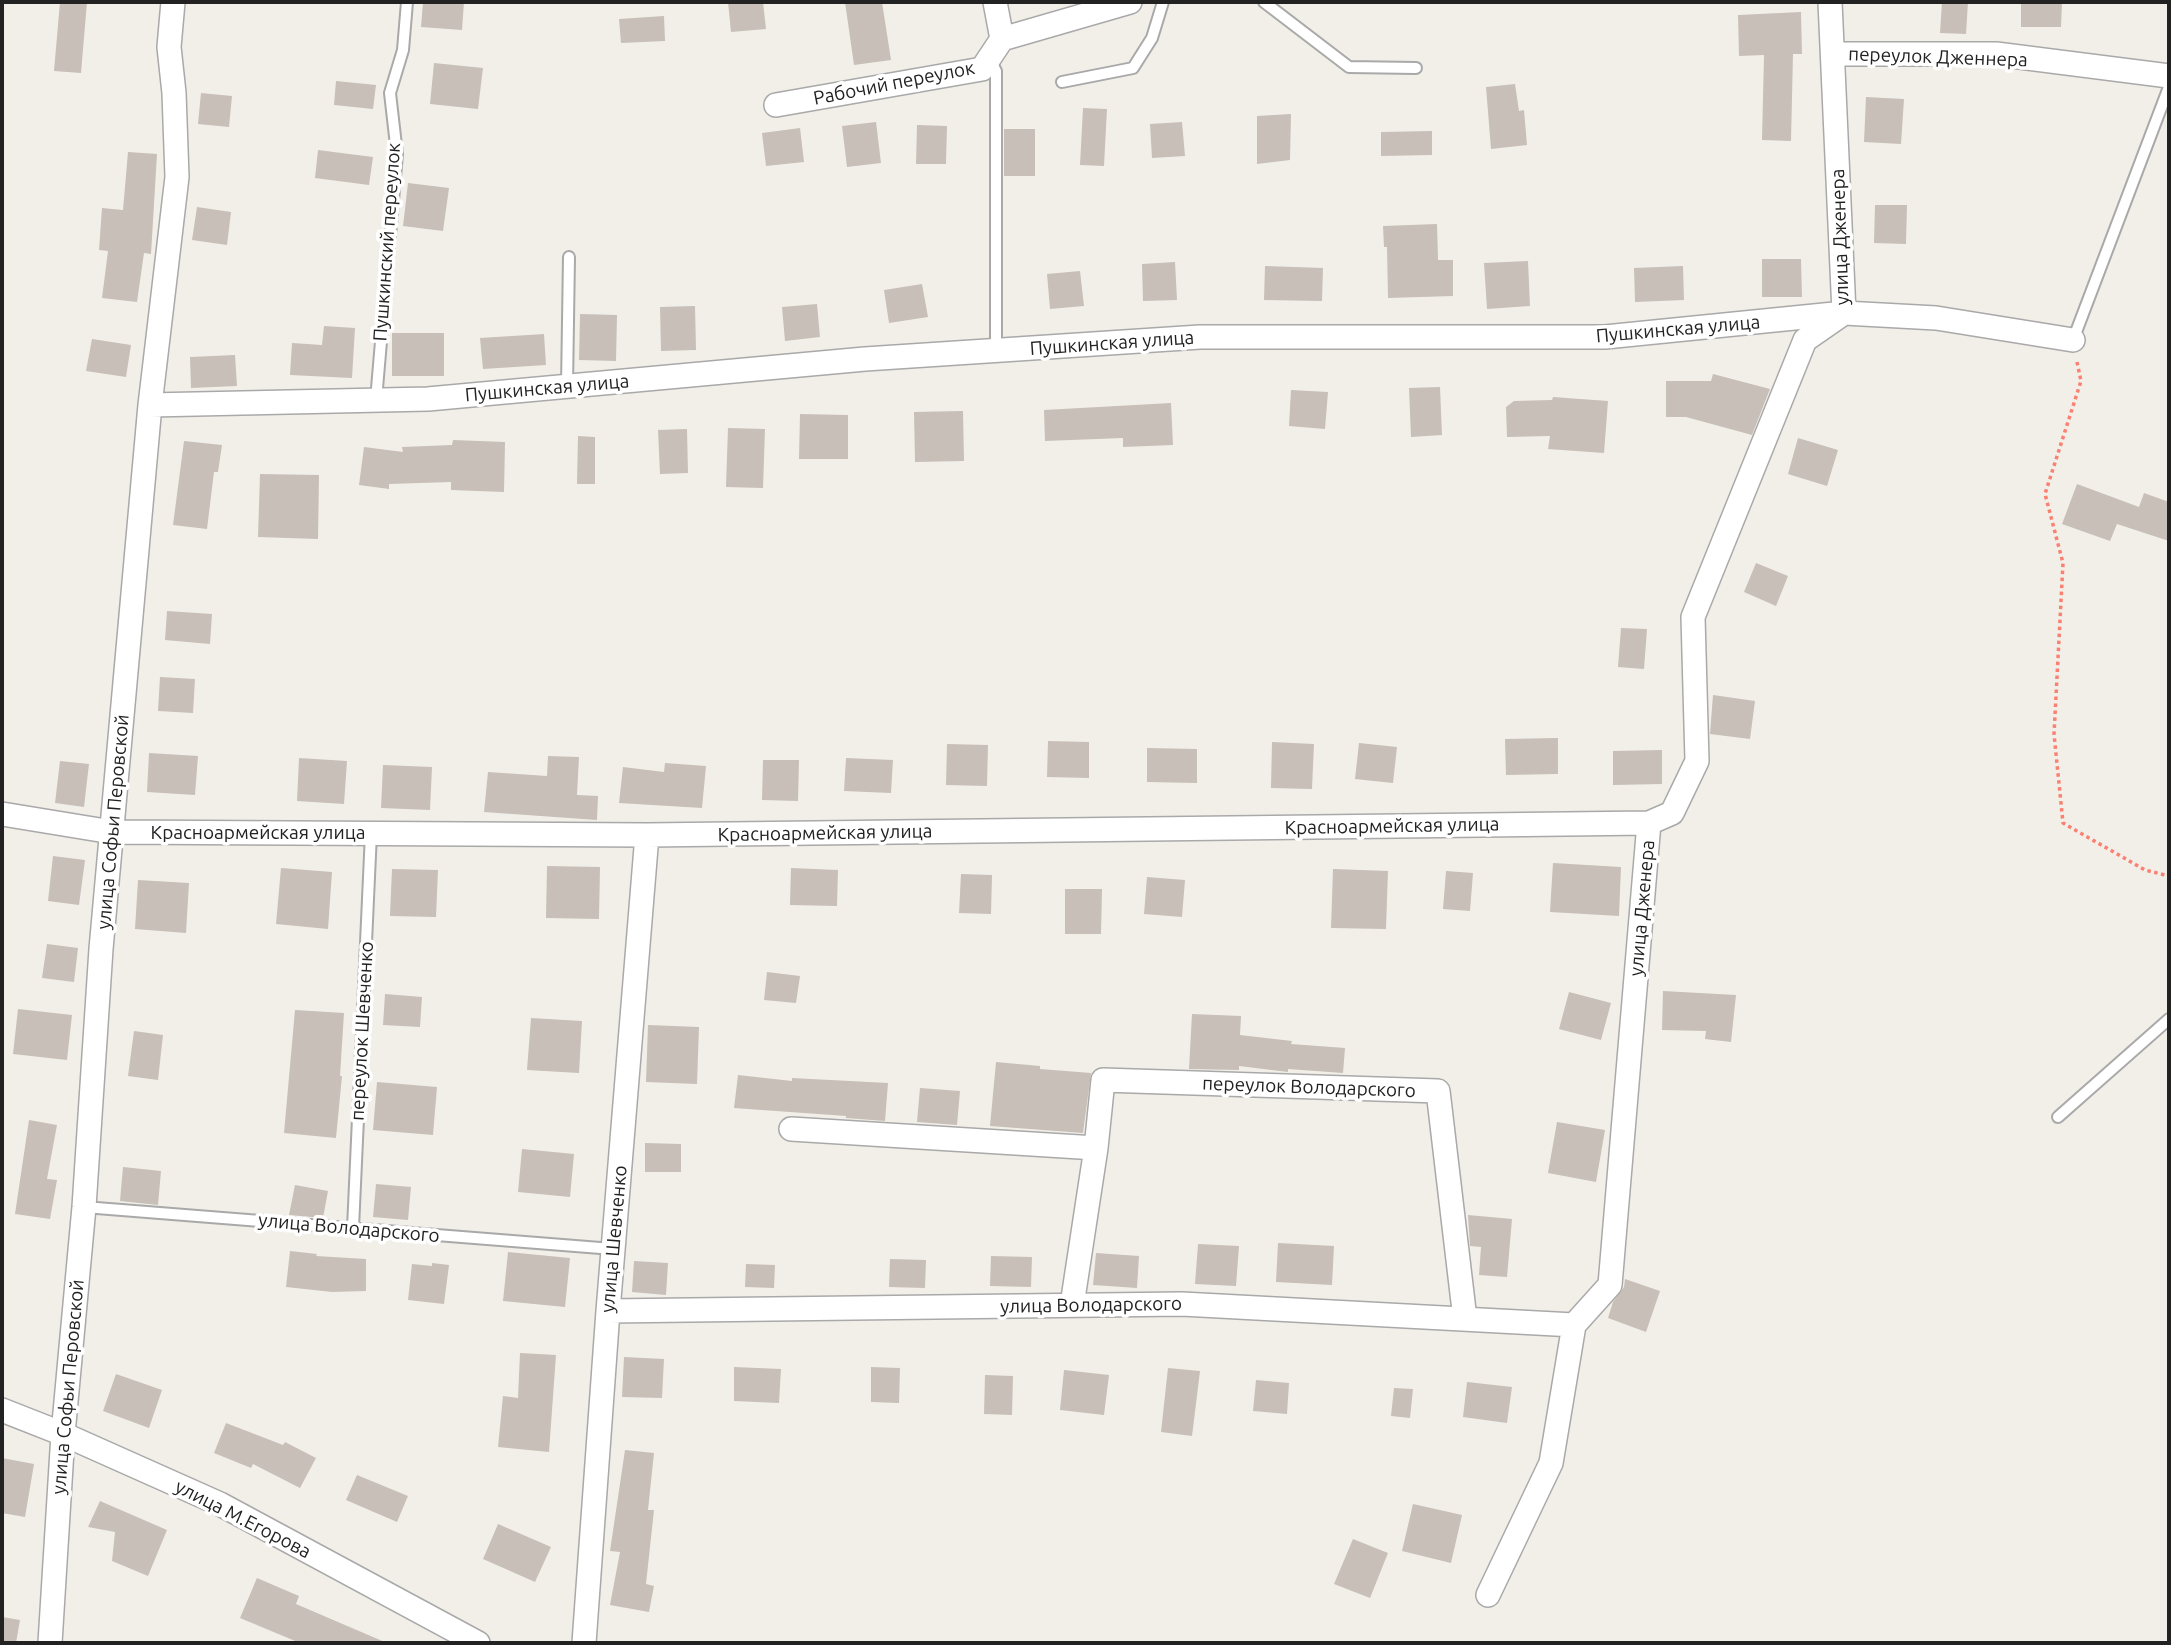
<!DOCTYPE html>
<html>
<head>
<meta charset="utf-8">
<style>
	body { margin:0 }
	#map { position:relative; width:2171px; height:1645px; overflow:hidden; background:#f2efe9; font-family:Ubuntu,sans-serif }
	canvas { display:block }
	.frame { position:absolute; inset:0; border:4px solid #222; pointer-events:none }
</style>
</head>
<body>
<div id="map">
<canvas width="2171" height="1645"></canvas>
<div class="frame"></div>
</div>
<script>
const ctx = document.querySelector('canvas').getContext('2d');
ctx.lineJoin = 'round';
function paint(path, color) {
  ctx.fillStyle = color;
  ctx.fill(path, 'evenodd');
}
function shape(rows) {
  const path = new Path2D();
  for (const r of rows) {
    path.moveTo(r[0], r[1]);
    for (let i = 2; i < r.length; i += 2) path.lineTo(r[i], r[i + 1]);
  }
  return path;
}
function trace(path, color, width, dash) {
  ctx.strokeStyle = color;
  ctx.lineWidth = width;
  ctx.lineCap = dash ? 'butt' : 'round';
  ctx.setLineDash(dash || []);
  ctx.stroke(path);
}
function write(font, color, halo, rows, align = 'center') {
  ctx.font = font + ' Ubuntu,sans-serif';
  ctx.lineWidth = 7;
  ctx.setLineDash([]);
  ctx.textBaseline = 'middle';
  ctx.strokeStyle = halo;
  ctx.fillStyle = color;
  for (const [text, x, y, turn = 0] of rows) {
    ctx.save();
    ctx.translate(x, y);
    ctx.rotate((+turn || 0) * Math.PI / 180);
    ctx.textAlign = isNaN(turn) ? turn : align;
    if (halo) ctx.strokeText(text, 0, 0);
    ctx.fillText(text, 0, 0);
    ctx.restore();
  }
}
paint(shape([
	[60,2,87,2,81,73,54,71],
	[423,2,464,2,462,30,421,27],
	[728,2,763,2,766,29,731,32],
	[845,2,882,2,891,60,854,65],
	[1942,2,1968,2,1966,34,1940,33],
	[2021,2,2062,2,2061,27,2021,27],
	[1801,12,1802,54,1793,54,1791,141,1762,140,1764,55,1739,56,1738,15],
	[664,16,665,41,621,43,619,19],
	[434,63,483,68,478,109,430,104],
	[336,81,376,85,373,109,334,105],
	[1515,84,1519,111,1524,110,1527,145,1491,149,1486,87],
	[201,93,232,96,229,127,198,124],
	[1866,97,1904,99,1901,144,1864,142],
	[1083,108,1107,109,1104,166,1080,165],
	[1291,114,1290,160,1257,164,1257,116],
	[876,122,881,163,847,167,842,126],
	[1182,122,1185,156,1152,158,1150,124],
	[917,125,947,126,946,164,916,164],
	[800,128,804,162,766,166,762,133],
	[1004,129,1035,129,1035,176,1004,176],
	[1432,131,1432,155,1381,156,1381,132],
	[318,150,373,157,369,185,315,178],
	[128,152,157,154,151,254,144,253,137,302,102,298,108,251,99,250,102,208,123,210],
	[408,183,449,188,443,231,403,226],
	[1875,205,1907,205,1906,244,1874,243],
	[197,207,231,212,227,245,192,240],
	[1437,224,1438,260,1453,260,1453,296,1388,298,1387,247,1384,247,1383,226],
	[1762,259,1801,259,1802,297,1762,297],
	[1528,261,1530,306,1487,309,1484,263],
	[1175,262,1177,300,1143,301,1142,264],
	[1265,266,1323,268,1322,301,1264,300],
	[1683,266,1684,300,1635,302,1634,268],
	[1080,271,1084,306,1050,309,1047,274],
	[922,284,928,317,889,323,884,290],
	[817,304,820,337,785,341,782,307],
	[695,306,696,350,661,351,660,307],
	[580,314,617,315,616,361,579,360],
	[324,326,355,328,352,378,290,375,292,343,322,345],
	[392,333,444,333,444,376,392,376],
	[544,334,546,365,483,369,480,338],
	[92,339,131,345,126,377,86,371],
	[235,355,237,386,191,388,190,357],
	[1713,374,1770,389,1752,435,1686,417,1666,417,1666,381,1711,381],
	[1440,387,1442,435,1411,437,1409,388],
	[1291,390,1328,392,1325,429,1289,426],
	[1553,397,1608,401,1604,453,1548,449,1550,436,1507,437,1506,407,1514,401,1552,400],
	[1171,403,1173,445,1123,447,1123,438,1045,441,1044,410],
	[963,411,964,461,915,462,914,412],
	[800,414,848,415,848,459,799,459],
	[728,428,765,429,763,488,726,487],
	[687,429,688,473,660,474,658,430],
	[578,436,595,437,595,484,577,484],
	[1798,438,1838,450,1827,486,1788,474],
	[453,440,505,442,504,492,451,490,451,482,389,484,389,489,359,485,364,447,403,452,402,447,452,445],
	[184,441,222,445,218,472,214,472,207,529,173,525],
	[260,474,319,475,318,539,258,537],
	[2077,484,2139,507,2144,493,2169,502,2169,541,2117,524,2110,541,2062,524],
	[1756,563,1788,576,1776,606,1744,592],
	[167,611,212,614,210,644,165,640],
	[1621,628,1647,629,1644,669,1618,667],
	[160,677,195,679,193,713,158,711],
	[1713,695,1755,701,1750,739,1710,734],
	[1558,738,1558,774,1506,775,1505,739],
	[1048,741,1089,742,1089,778,1047,777],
	[1272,742,1314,744,1312,789,1271,788],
	[1359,743,1397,747,1393,783,1355,779],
	[947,744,988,745,987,786,946,785],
	[1147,748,1197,749,1197,783,1147,782],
	[1662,750,1662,784,1613,785,1613,751],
	[149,753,198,756,195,795,147,792],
	[548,756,579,757,577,795,598,796,597,820,484,812,488,772,547,776],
	[299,758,347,761,344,804,297,801],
	[846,758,893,760,891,793,844,791],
	[763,760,799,760,798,801,762,800],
	[60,761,89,764,84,807,55,803],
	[665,763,706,766,702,808,619,803,623,767,664,772],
	[383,765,432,767,430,810,381,808],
	[53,856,85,860,79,905,48,901],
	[1553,863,1621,867,1619,916,1550,912],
	[547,866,600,867,599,919,546,918],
	[281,868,332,872,328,929,276,924],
	[791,868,838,870,837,906,790,905],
	[392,869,438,870,436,917,390,916],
	[1333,869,1388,871,1386,929,1331,928],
	[1446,871,1473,873,1470,911,1443,909],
	[961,874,992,875,991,914,959,913],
	[1147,877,1185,880,1182,917,1144,914],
	[138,880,189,883,186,933,135,929],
	[1065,889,1102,889,1101,934,1065,934],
	[47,944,78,948,74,982,42,978],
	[767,972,800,976,796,1003,764,1000],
	[1663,991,1736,995,1731,1042,1705,1039,1706,1031,1662,1030],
	[1569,992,1611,1003,1601,1040,1559,1029],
	[385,994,422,997,420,1027,383,1025],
	[18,1009,72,1015,67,1060,13,1054],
	[295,1010,344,1013,340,1076,342,1076,336,1138,284,1133],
	[1192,1014,1241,1016,1240,1035,1292,1041,1291,1044,1345,1048,1343,1073,1288,1069,1288,1072,1239,1066,1239,1070,1189,1069],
	[531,1018,582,1021,579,1073,527,1070],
	[648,1025,699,1027,697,1084,646,1082],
	[134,1031,163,1035,158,1080,128,1076],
	[996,1062,1040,1066,1040,1069,1091,1073,1083,1133,990,1126],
	[738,1075,792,1081,792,1078,888,1083,885,1121,846,1118,846,1116,734,1108],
	[377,1082,437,1087,433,1135,373,1130],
	[920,1088,960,1091,957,1125,917,1122],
	[29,1120,57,1125,47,1179,57,1180,50,1219,15,1214],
	[1557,1122,1605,1130,1596,1182,1548,1173],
	[645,1143,681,1144,681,1172,645,1172],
	[522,1149,574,1154,570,1197,518,1192],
	[123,1167,161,1171,158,1205,120,1201],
	[376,1184,411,1187,408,1220,373,1217],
	[295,1185,328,1191,323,1218,289,1215],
	[1468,1215,1512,1219,1507,1277,1479,1275,1481,1247,1470,1246],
	[1278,1243,1334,1246,1332,1285,1276,1282],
	[1198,1244,1239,1246,1236,1286,1195,1284],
	[290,1251,317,1254,316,1256,366,1259,366,1291,332,1292,286,1287],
	[508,1252,570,1258,565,1307,503,1301],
	[1096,1253,1139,1256,1137,1288,1093,1285],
	[991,1256,1032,1257,1031,1287,990,1286],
	[890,1259,926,1260,925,1288,889,1287],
	[634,1261,668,1263,666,1295,632,1292],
	[432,1263,449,1265,444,1304,408,1300,412,1264,432,1266],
	[746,1264,775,1265,774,1288,745,1287],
	[1625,1279,1660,1291,1646,1332,1608,1318,1613,1302,1624,1287],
	[520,1353,556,1355,549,1452,498,1447,503,1396,518,1398],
	[624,1357,664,1359,662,1398,622,1397],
	[734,1367,781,1369,779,1403,734,1401],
	[871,1367,900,1368,899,1403,871,1402],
	[1168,1368,1200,1371,1192,1436,1161,1432],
	[1064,1370,1109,1375,1104,1415,1060,1410],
	[116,1374,162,1390,149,1428,103,1411],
	[985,1375,1013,1376,1012,1415,984,1414],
	[1256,1380,1289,1383,1287,1414,1253,1411],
	[1467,1382,1512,1387,1507,1423,1463,1417],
	[1394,1388,1413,1389,1410,1418,1391,1416],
	[226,1423,283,1445,285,1442,316,1458,300,1488,253,1464,251,1468,214,1453],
	[625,1450,654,1453,648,1510,654,1510,646,1584,654,1586,649,1612,610,1605,620,1552,610,1551],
	[2,1458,34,1464,25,1517,2,1513],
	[357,1475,408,1496,397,1522,346,1500],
	[100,1501,167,1530,148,1576,112,1561,115,1532,88,1527],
	[1413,1504,1462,1515,1451,1563,1402,1551],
	[498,1524,551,1547,535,1582,483,1559],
	[1353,1539,1388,1553,1370,1598,1334,1584],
	[257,1578,299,1596,296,1604,387,1643,300,1643,240,1618],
	[2,1617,20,1620,16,1643,2,1643]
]), '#c7bfb8');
const service = shape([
	[1264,2,1349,67,1416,68],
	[989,58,996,71,996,351],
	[1062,82,1133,68,1152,38,1163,2],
	[2073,340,2169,87],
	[567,386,569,257],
	[376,400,397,154,390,93,403,50,407,2],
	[2058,1117,2169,1019],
	[84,1207,613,1249],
	[353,1228,371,833]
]);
const minor = shape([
	[1002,39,1130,2],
	[1833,54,1996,54,2169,76],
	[776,105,982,69,1002,39,995,2],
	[150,405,428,399,865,359,1200,337,1605,337,1844,313,1936,318,2073,340],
	[2,814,112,832,647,835,1649,823],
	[791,1129,1096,1148,1103,1080,1438,1091,1465,1319],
	[1072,1305,1096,1148],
	[608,1311,1182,1304,1574,1325],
	[2,1410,63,1434,220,1504,478,1643],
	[1488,1595,1551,1463,1574,1325,1610,1285,1649,823,1672,813,1697,761,1693,617,1805,340,1844,313,1830,2],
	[50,1643,63,1434,84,1207,101,949,150,405,177,177,174,93,169,47,173,2],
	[584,1643,608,1311,647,835]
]);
trace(service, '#a9a9a9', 14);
trace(minor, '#a9a9a9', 26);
trace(shape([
	[2077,362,2081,381,2045,494,2063,563,2054,734,2063,823,2145,870,2169,876]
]), '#fa8072', 3.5, [3.5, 3.5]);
trace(service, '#fff', 10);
trace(minor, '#fff', 23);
write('19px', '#222', '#fff', [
	["переулок Дженнера",1938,57,2],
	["Рабочий переулок",894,83,-11],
	["улица Дженера",1840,237,-92],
	["Пушкинский переулок",387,242,-86],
	["Пушкинская улица",1678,329,-5],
	["Пушкинская улица",1112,343,-4],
	["Пушкинская улица",547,388,-5],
	["улица Софьи Перовской",113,822,-85],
	["Красноармейская улица",1392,826,-1],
	["Красноармейская улица",258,833],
	["Красноармейская улица",825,833,-1],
	["улица Дженера",1642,908,-85],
	["переулок Шевченко",362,1031,-87],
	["переулок Володарского",1309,1087,2],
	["улица Володарского",349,1228,5],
	["улица Шевченко",614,1239,-85],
	["улица Володарского",1091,1305,-1],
	["улица Софьи Перовской",68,1387,-85],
	["улица М.Егорова",243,1519,27]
]);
</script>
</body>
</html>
